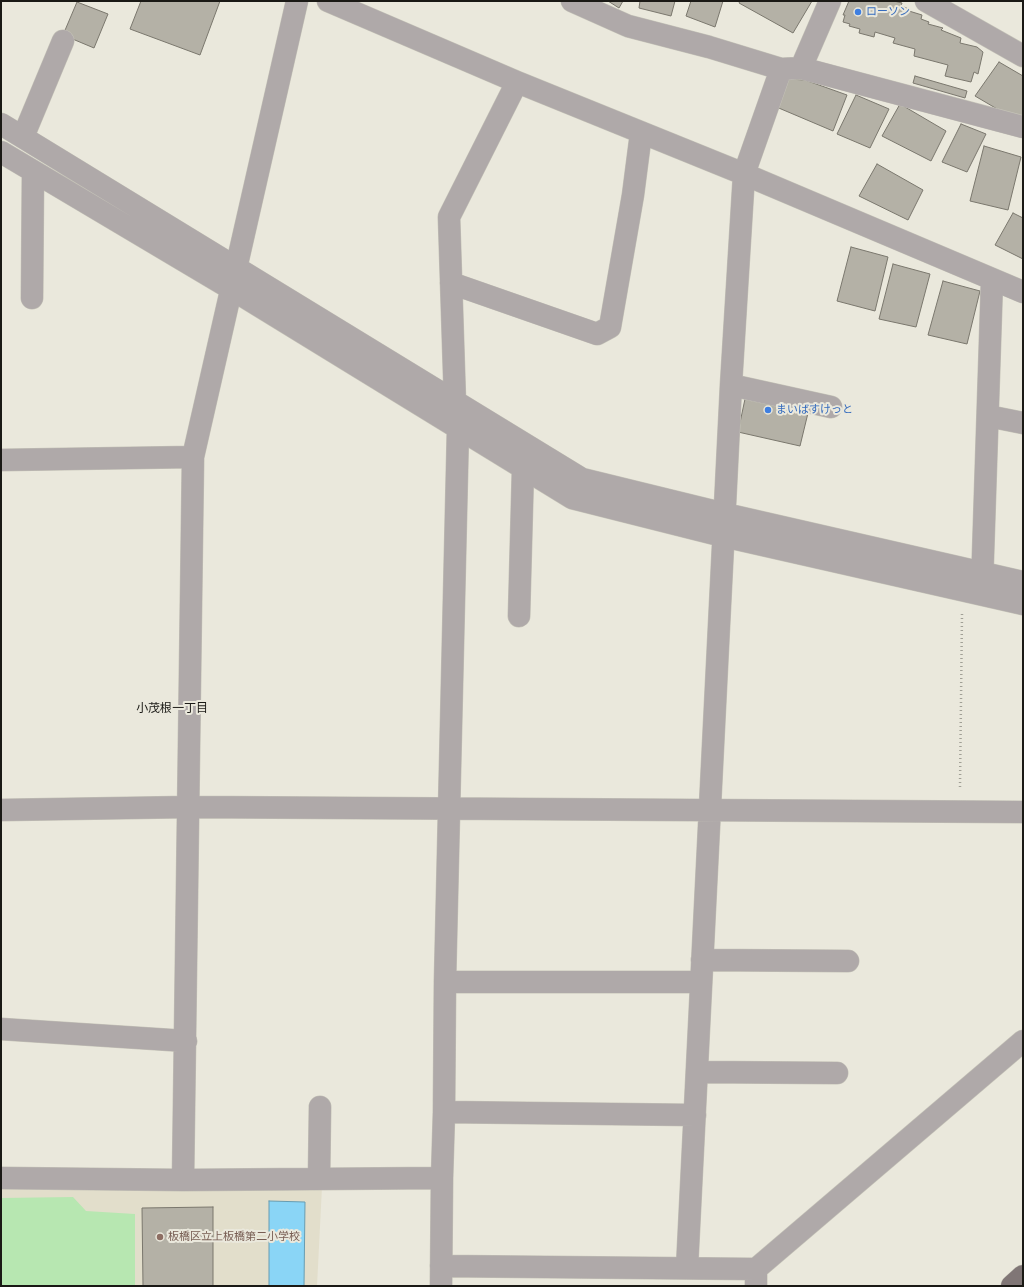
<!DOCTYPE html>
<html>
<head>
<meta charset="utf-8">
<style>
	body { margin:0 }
	#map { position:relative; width:1024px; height:1287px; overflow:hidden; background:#eae8dc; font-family:"Asap Condensed",sans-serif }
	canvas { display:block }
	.frame { position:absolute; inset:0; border:2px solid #1a1915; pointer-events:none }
</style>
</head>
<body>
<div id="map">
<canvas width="1024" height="1287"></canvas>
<div class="frame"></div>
</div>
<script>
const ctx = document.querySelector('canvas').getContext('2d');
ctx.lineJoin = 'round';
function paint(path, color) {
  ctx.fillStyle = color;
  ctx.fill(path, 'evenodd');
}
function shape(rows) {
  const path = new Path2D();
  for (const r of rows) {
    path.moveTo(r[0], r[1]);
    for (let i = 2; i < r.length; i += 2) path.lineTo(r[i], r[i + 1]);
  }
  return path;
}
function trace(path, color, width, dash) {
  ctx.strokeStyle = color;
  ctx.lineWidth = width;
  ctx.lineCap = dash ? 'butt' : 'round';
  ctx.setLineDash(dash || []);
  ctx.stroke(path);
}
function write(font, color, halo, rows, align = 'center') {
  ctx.font = font + ' "Asap Condensed","Noto Sans JP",sans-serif';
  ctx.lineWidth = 4;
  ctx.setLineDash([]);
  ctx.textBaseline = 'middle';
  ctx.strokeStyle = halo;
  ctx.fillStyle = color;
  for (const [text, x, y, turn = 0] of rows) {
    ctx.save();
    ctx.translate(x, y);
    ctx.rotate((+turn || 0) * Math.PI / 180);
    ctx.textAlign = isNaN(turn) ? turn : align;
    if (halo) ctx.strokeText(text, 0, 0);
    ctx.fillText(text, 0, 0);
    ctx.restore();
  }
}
paint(shape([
	[1,1187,322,1187,317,1286,1,1286]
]), '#e2decb');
paint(shape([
	[73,1197,86,1211,135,1214,135,1286,1,1286,1,1198]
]), '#b7e7b1');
const water = shape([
	[269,1201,305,1202,304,1286,269,1286,269,1201]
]);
paint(water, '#8ad5f6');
trace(water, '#689db2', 1);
const building = shape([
	[141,1,220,1,200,55,130,29,141,1],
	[608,1,623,1,619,8,608,1],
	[640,1,675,1,671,16,639,8,640,1],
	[691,1,723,1,715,27,686,16,691,1],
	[740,1,812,1,793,33,739,3,740,1],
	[849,1,894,1,902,3,901,6,909,9,909,11,922,15,921,19,929,22,928,24,943,28,941,30,961,38,960,43,977,47,983,52,978,74,974,72,971,82,945,76,948,65,914,56,915,49,893,43,895,38,875,32,874,37,859,33,860,29,849,26,850,24,843,22,845,15,843,15,849,1],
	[77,2,108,14,94,48,63,35,77,2],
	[999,62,1023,76,1023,117,1004,113,975,96,999,62],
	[915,76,967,91,965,98,913,83,915,76],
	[789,79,805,80,847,95,833,131,774,106,789,79],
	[856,95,889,109,870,148,837,134,856,95],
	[900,104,946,131,931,161,882,136,900,104],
	[961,124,986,134,967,172,942,162,961,124],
	[984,146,1021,157,1008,210,970,201,984,146],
	[877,164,923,190,908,220,859,196,877,164],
	[1013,213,1023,218,1023,259,995,245,1013,213],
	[851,247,888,257,875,311,837,301,851,247],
	[893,264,930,274,916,327,879,319,893,264],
	[943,281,980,291,967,344,928,335,943,281],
	[745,399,808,413,800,446,738,432,745,399],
	[213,1207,213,1286,143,1286,142,1208,213,1207]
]);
paint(building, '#b4b1a6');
trace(building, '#7a776d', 1);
const minor = shape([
	[328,1,517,82,744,174,1023,292],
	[572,1,628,26,709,47,781,69,801,68,1023,127],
	[926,1,1023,56],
	[801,68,830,1],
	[1,124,582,479,725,514,1023,582],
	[23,137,63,41],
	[1,152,230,288,572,498,723,536,1023,604],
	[451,283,597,334,610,327,633,195,641,133],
	[32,298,33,171],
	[731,385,831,407],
	[988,416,1023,423],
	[1,460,193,457],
	[982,586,992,280],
	[519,616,523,468],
	[1,810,189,807,1023,812],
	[702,960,848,961],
	[445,982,701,982],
	[1,1029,186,1041],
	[697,1072,837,1073],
	[444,1112,695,1115],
	[1,1178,183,1180,442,1178,441,1286],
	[319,1178,320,1107],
	[442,1178,444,1112,445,982,458,428,455,403,449,217,517,82],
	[183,1180,193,457,297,1],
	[441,1266,756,1269],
	[687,1268,731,385,744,174,781,69],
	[756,1286,756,1269,1023,1041]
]);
const major = shape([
	[1012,1286,1023,1276]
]);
trace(minor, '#c5c3b8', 23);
trace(major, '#c5c3b8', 23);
trace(shape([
	[960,787,962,614]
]), '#a1a096', 2.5, [1, 3]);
trace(minor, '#afa9a9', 22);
trace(major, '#807676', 22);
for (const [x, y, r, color] of [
	[858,12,4,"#3f7fe0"],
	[768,410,4,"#3f7fe0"],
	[160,1237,4,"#8d6e63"]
]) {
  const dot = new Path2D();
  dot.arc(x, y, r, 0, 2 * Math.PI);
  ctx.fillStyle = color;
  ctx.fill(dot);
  trace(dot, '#eae8dc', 1.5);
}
write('11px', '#366cbe', '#eae8dc', [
	["ローソン",866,12],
	["まいばすけっと",776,410]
], 'left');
write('11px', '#785e54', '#eae8dc', [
	["板橋区立上板橋第二小学校",168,1237]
], 'left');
write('12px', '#1a1915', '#eae8dc', [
	["小茂根一丁目",172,708]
]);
</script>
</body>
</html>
